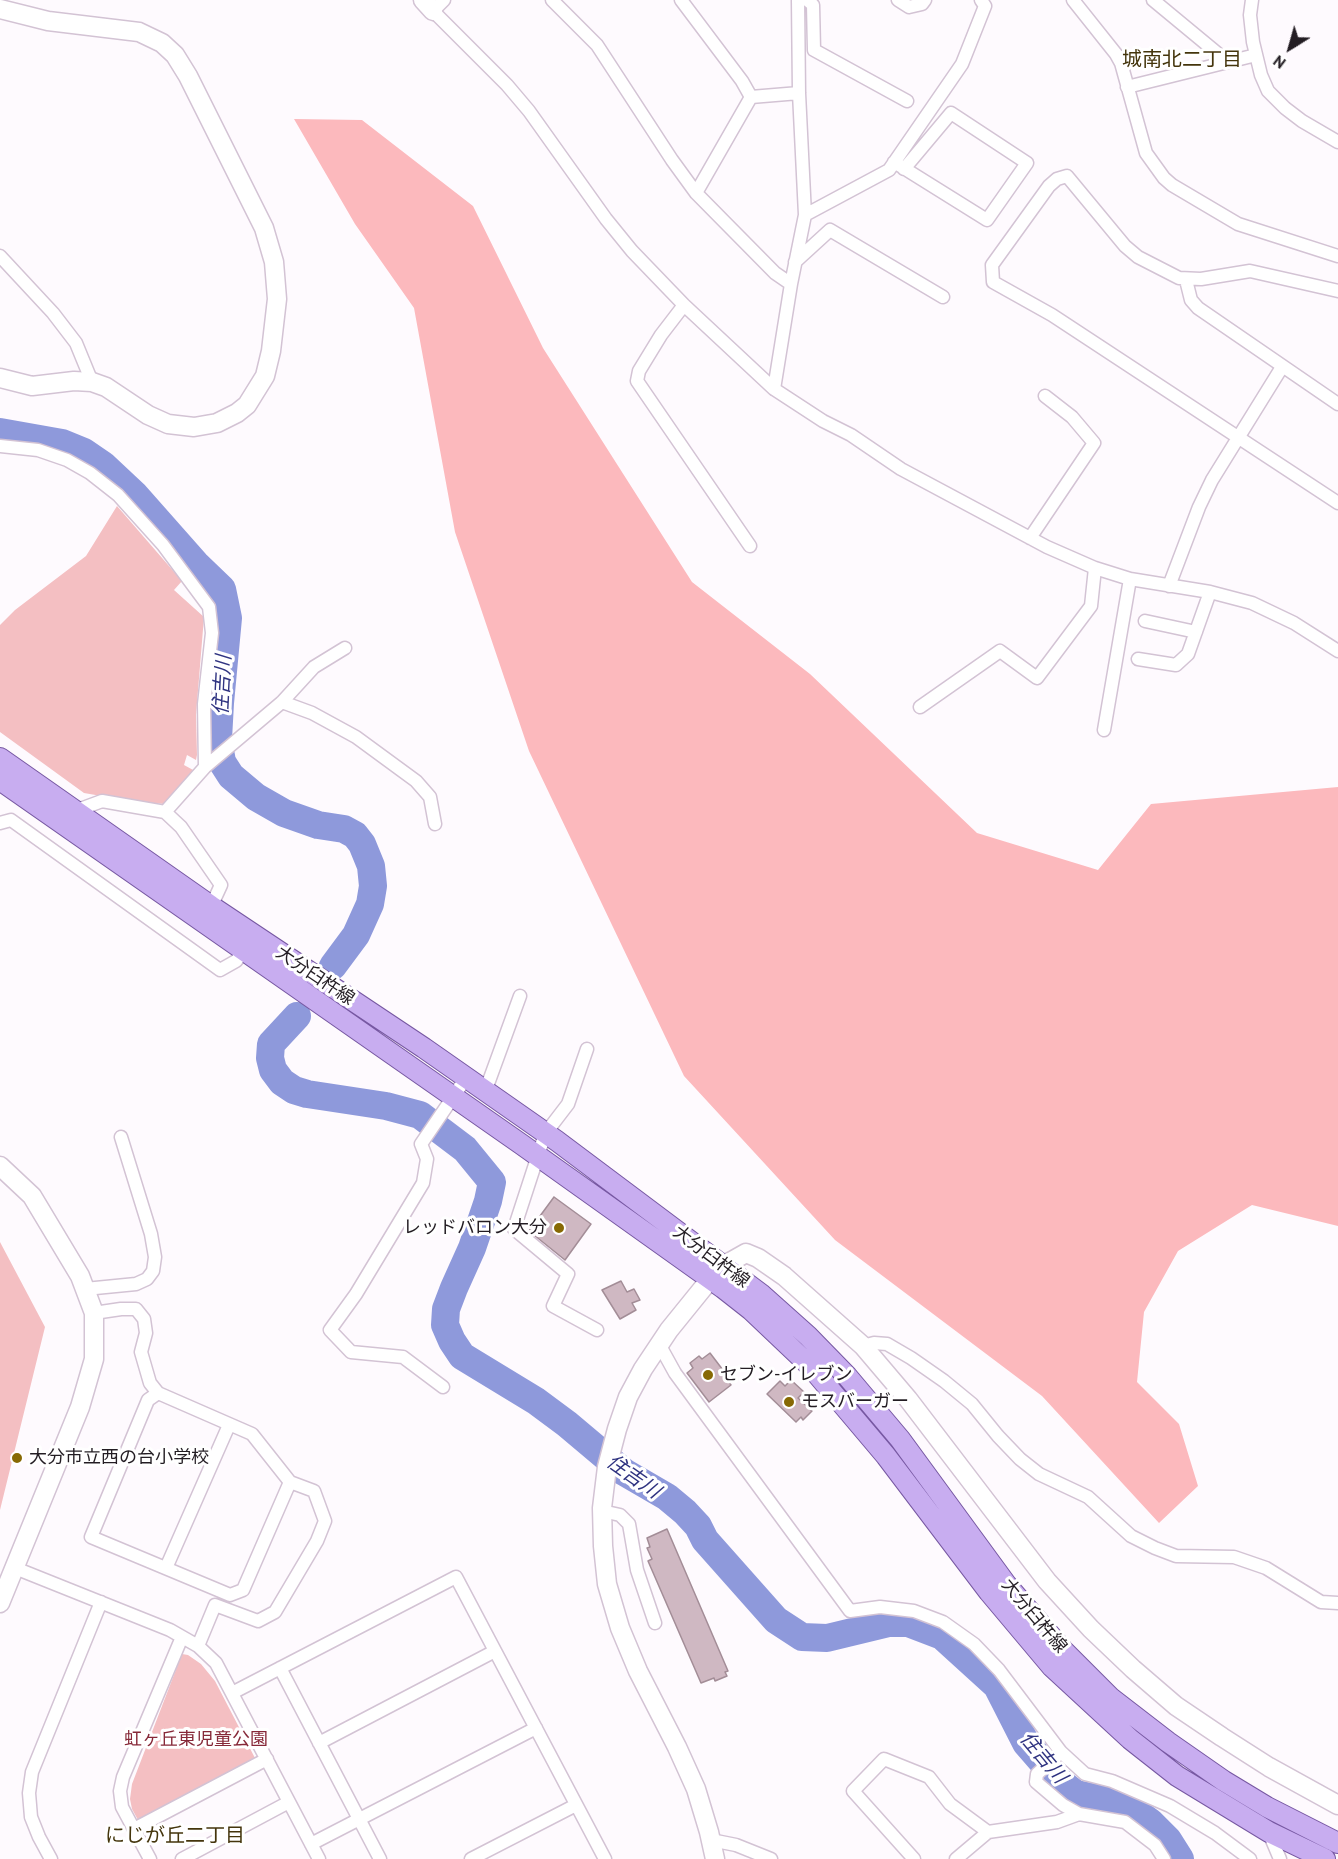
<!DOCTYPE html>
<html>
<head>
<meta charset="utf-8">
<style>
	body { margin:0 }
	#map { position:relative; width:1338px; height:1859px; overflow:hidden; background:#fefafe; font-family:"PT Sans",sans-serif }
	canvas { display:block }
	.north { position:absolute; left:1260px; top:18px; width:60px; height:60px; -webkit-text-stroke:4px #fff; paint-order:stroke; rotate:217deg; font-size:16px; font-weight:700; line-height:24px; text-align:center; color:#231d23 }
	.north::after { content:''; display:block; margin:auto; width:21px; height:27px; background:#231d23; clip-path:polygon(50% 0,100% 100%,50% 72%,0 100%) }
</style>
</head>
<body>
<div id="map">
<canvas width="1338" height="1859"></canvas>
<div class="north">N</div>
</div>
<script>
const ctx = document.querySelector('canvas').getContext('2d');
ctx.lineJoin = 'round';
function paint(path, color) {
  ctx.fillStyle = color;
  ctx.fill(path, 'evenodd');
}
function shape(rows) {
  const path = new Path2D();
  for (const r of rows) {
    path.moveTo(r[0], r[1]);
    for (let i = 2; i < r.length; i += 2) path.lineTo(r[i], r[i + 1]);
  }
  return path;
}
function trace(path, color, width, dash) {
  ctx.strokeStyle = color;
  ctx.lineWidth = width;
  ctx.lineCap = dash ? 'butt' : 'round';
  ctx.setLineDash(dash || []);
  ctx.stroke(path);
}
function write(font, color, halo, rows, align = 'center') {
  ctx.font = font + ' "PT Sans","Noto Sans JP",sans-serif';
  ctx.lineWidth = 6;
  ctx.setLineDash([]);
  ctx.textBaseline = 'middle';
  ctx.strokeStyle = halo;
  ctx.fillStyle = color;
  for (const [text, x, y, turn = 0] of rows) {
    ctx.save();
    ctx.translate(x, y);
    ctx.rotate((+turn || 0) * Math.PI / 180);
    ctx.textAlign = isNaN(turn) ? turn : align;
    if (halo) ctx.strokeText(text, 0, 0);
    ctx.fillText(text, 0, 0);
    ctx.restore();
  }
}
paint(shape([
	[117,506,182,581,174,590,204,617,196,715,197,755,196,760,187,755,184,765,195,771,165,804,136,802,84,793,0,732,0,625,15,610,86,556],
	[0,1242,45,1327,0,1510],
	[182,1654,188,1655,201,1664,215,1681,256,1760,138,1820,132,1809,130,1799,132,1784]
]), '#f4bfc2');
paint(shape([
	[294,119,362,120,473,206,543,348,692,582,810,674,977,833,1098,870,1151,804,1338,787,1338,1226,1252,1205,1178,1251,1144,1312,1137,1382,1179,1424,1198,1486,1159,1523,1042,1396,835,1240,684,1076,529,751,455,532,414,308,355,224]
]), '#fcb9bd');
trace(shape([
	[0,432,62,443,84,452,103,465,135,495,196,564,222,589,228,618,220,703,218,739,222,762,231,776,256,797,284,813,318,825,344,829,355,835,362,844,371,866,373,886,370,904,356,935,333,966],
	[297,1016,271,1044,270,1058,273,1070,282,1082,294,1090,307,1094,386,1106,420,1115,465,1149,492,1182,488,1201,472,1248,454,1288,446,1309,445,1325,452,1341,462,1356,536,1401,567,1424,624,1472,667,1497,685,1512,698,1526,705,1540,776,1620,802,1637,827,1638,889,1623,908,1623,942,1636,997,1686,1026,1743,1059,1781,1076,1794,1118,1803,1131,1808,1150,1822,1168,1840,1180,1859]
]), '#8e99db', 28);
const building = shape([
	[554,1197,591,1224,565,1260,529,1231,554,1197],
	[621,1281,627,1292,634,1289,640,1300,632,1303,636,1310,620,1319,602,1290,621,1281],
	[710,1353,729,1378,727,1379,731,1385,709,1402,687,1373,693,1368,690,1363,699,1356,702,1359,710,1353],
	[791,1380,804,1392,798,1398,812,1411,803,1420,801,1417,796,1422,767,1394,780,1381,785,1386,791,1380],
	[667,1529,728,1671,725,1672,727,1676,715,1681,714,1678,701,1683,648,1561,652,1559,647,1548,650,1547,647,1538,667,1529]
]);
paint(building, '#cfb8c2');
trace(building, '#a38d97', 1.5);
const street = shape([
	[444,0,433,11,507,85,529,111,606,219,632,251,684,305,774,389,823,421,851,435,901,469,1047,547,1095,568,1130,579,1210,592,1252,603,1294,623,1338,651],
	[552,0,597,45,672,160,696,193,775,273,791,284],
	[681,0,742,81,751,97],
	[807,0,813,5,814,50,907,101],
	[898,0,909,7,922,4,925,0],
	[1073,0,1116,54,1121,63,1146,153,1164,178,1172,185,1238,224,1338,256],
	[1153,0,1228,62],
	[1252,0,1250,15,1253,42,1261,75,1268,91,1285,108,1302,121,1338,142],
	[1127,87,1256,55],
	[894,162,987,220,1027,163,951,113,904,169],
	[696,193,751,97,799,93],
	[805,215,889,170,962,64,985,6,981,0],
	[0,256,53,313,76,343,92,382],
	[795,262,830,230,943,297],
	[1186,280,1191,300,1198,308,1338,404],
	[1338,291,1250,271,1201,279,1179,278,1138,257,1125,246,1067,176,1057,179,1049,186,992,265,993,282,1052,315,1338,503],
	[684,305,661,335,639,371,637,381,750,546],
	[774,389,791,284,805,215,799,93,798,0],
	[0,446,38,450,67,460,90,473,118,495,163,545,209,607,212,633,204,704,205,767],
	[1030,538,1094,443,1072,417,1045,396],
	[1169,586,1199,507,1212,480,1282,367],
	[1145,621,1196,632],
	[1138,659,1176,665,1188,654,1210,592],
	[282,702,312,713,356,737,416,781,430,797,435,824],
	[920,707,1000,651,1037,678,1091,606,1095,568],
	[1104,730,1130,579],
	[75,811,102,801,165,812],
	[0,823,11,820,220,970,236,961,247,947],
	[209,911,221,885,181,827,165,812,205,767,282,702,314,667,345,648],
	[587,1049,568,1104,545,1134,514,1229,568,1274,553,1306,597,1330],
	[485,1092,520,996],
	[85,1289,136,1284,147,1279,153,1271,155,1257,151,1234,121,1137],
	[94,1313,121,1309,136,1309,144,1319,146,1333,141,1352,150,1383,158,1393,252,1434,290,1482,243,1590,230,1595,91,1537,148,1400,158,1393],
	[659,1344,675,1373,850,1611,880,1607,914,1611,943,1622,974,1644,999,1670,1061,1752,1085,1774,1112,1781,1170,1806,1215,1833,1250,1859],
	[863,1346,874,1343,887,1344,911,1358,944,1381,972,1404,998,1436,1020,1459,1039,1474,1088,1497,1131,1536,1155,1548,1176,1556,1234,1557,1266,1568,1321,1602,1338,1603],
	[443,1387,403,1357,351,1352,330,1330,356,1294,423,1183,427,1159,421,1144,466,1078],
	[602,1511,620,1515,629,1524,637,1570,655,1623],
	[15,1568,170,1630,198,1646,216,1663,319,1859],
	[166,1568,229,1425],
	[198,1646,215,1605,258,1621,275,1612,317,1541,325,1521,314,1491,290,1482],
	[280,1668,380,1859],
	[232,1693,456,1577,605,1859],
	[319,1743,495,1651],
	[1061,1752,1037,1774,1036,1782,1063,1805,1079,1814,1125,1822,1155,1845,1164,1859],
	[134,1829,267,1759],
	[1269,1833,1280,1859],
	[711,1840,736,1845,771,1859],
	[311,1844,536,1728],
	[51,1859,39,1837,31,1817,29,1793,32,1772,101,1602],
	[150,1859,122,1807,120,1791,123,1777,182,1637],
	[182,1859,289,1802],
	[471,1859,576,1805],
	[914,1859,853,1791,884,1759,929,1777,950,1804,988,1832,1057,1822,1079,1814],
	[956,1859,988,1832]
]);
const secondary = shape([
	[423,0,433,11],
	[0,9,48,21,139,32,162,43,175,55,188,76,264,228,274,262,277,299,271,351,265,376,247,405,237,413,217,423,194,427,168,424,148,415,106,387,92,382,74,381,32,386,0,378],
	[0,1166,32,1196,80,1276,94,1313,94,1359,80,1407,0,1603],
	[715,1859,709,1832,696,1789,677,1747,638,1671,620,1628,607,1584,603,1546,602,1508,607,1467,617,1429,628,1397,643,1369,669,1330,703,1288,723,1266,746,1253,758,1258,784,1276,863,1346,908,1399,1047,1581,1091,1629,1133,1669,1176,1706,1222,1737,1269,1767,1338,1805]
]);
const primary = shape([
	[0,758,211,906,424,1048,557,1141,761,1294,808,1336,847,1376,900,1439,1006,1584,1063,1650,1111,1698,1168,1742,1224,1781,1267,1807,1338,1843],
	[0,780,521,1144,723,1288,751,1310,810,1366,886,1456,989,1592,1052,1667,1130,1739,1177,1776,1269,1832,1325,1859]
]);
trace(street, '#d3c3d4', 15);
trace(secondary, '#d3c3d4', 21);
trace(primary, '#7758a2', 22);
trace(street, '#fff', 12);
trace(secondary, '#fff', 18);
trace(primary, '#c8adf0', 20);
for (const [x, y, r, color] of [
	[559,1228,6,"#876904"],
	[708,1375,6,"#876904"],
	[789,1402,6,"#876904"],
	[17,1458,6,"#876904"]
]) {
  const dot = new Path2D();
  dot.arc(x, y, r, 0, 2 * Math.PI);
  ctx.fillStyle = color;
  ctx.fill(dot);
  trace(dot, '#fff', 2);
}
write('18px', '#231d23', '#fff', [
	["大分臼杵線",315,976,34],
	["大分臼杵線",711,1257,37],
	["大分臼杵線",1034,1616,50]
]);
write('18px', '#231d23', '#fff', [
	["レッドバロン大分",547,1228,"right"],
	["セブン-イレブン",720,1375],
	["モスバーガー",801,1402],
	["大分市立西の台小学校",29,1458]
], 'left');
write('18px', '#862838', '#fff', [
	["虹ヶ丘東児童公園",196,1740]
]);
write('20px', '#44350c', '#fff', [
	["城南北二丁目",1182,60],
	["にじが丘二丁目",175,1836]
]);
write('italic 20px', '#303481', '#fff', [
	["住吉川",223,685,-87],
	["住吉川",633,1477,35],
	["住吉川",1043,1758,50]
]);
</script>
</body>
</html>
